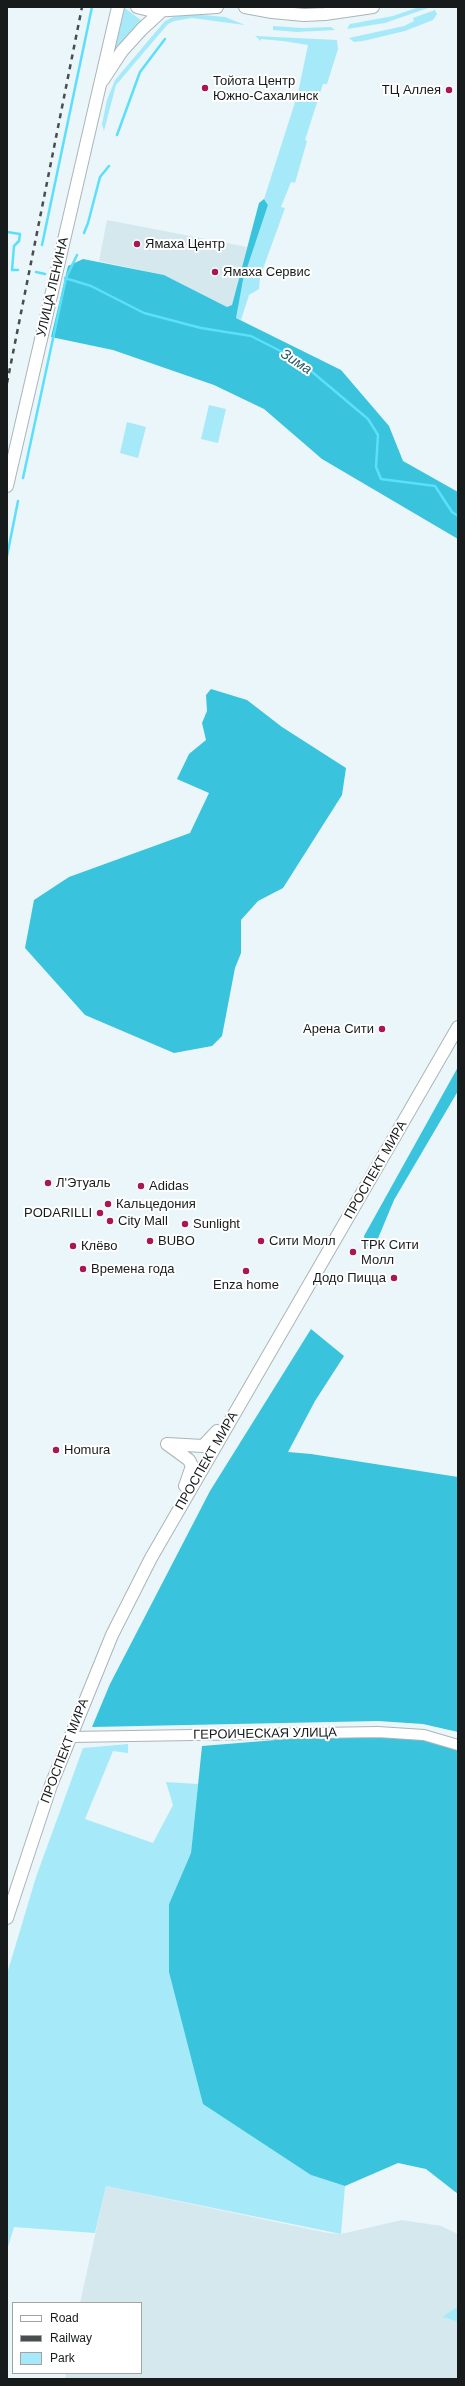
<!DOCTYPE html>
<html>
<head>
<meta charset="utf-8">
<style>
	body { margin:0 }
	#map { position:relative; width:465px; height:2386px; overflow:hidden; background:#eaf6f9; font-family:Arial,sans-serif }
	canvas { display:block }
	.frame { position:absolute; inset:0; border:8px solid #171b1c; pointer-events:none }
	.legend { position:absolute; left:12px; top:2302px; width:130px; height:72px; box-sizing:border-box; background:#fff; border:1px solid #a2a4a4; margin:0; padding:5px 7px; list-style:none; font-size:12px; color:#171b1c }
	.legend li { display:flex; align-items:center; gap:8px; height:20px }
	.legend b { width:20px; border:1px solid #a2a4a4 }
</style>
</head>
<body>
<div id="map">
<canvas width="465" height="2386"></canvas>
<div class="frame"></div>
<ul class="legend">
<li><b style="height:5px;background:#fff"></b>Road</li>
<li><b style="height:5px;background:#484e4f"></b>Railway</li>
<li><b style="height:11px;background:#a6eafa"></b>Park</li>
</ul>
</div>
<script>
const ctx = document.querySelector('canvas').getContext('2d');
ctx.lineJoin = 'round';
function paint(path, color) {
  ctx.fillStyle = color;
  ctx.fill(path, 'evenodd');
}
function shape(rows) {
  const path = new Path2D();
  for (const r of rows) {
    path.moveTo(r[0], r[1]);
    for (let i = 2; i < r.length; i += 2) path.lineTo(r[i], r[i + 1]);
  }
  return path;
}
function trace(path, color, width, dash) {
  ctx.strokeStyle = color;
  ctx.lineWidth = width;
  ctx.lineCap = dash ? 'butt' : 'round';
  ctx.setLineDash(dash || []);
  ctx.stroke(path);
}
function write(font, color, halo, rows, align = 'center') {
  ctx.font = font + ' Arial,sans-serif';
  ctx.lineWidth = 4;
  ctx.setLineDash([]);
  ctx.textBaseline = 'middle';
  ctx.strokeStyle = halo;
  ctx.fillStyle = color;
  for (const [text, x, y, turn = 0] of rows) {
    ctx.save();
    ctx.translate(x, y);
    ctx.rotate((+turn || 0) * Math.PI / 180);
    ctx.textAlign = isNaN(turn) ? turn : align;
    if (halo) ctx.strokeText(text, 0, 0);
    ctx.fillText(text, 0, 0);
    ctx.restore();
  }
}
paint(shape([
	[107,220,247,247,232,305,227,307,164,275,99,261],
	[106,2186,328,2233,341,2234,402,2220,441,2226,458,2234,458,2306,442,2317,458,2322,458,2379,65,2379,66,2373,141,2373,141,2303,80,2303]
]), '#d4e8ed');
paint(shape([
	[419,7,431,7,385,23,347,29,350,24,393,16],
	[125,8,142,21,113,54,112,45],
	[435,10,437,14,433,20,405,31,363,41,354,42,349,38,404,26,414,21,413,18],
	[193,14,225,17,245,25,192,18,174,21,168,24,116,85,104,131,102,124,107,100,115,80,165,21,173,17],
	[273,26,302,28,331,27,335,30,297,32,273,30],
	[255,36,337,40,338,49,327,84,323,84,305,140,307,141,295,183,291,182,281,207,285,208,260,277,259,289,249,295,241,320,236,318,236,314,243,280,268,205,264,199,298,93,308,45,283,41,261,39,261,41],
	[209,405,226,409,218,443,201,439],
	[127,422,146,427,138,458,120,453],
	[128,1744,128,1753,113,1751,85,1819,153,1843,173,1805,166,1782,198,1784,191,1853,169,1904,311,2175,345,2186,341,2234,106,2186,95,2233,14,2227,7,2250,7,1974,36,1877,83,1748],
	[458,2306,458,2322,442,2317]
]), '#a6eafa');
paint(shape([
	[264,199,268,205,243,280,236,318,341,370,389,426,403,461,458,492,458,539,322,459,264,409,214,385,113,350,51,337,68,266,83,259,164,275,227,307,232,305,259,203],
	[211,689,247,700,282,727,346,768,342,795,283,888,258,901,241,920,241,953,235,968,222,1036,212,1046,174,1053,85,1015,25,948,34,900,69,877,190,833,209,793,177,779,189,754,206,740,202,723,207,711,206,695],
	[458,1067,458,1091,394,1200,374,1248,366,1246,364,1236],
	[311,1329,344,1356,315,1401,288,1452,311,1454,458,1477,458,1732,423,1724,378,1721,92,1727,110,1684,210,1491],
	[325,1736,404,1737,458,1746,458,2194,426,2169,398,2163,345,2186,311,2175,203,2104,169,1972,169,1904,191,1853,202,1746]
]), '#39c3dd');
trace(shape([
	[117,135,140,72,165,39],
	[7,232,20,234,19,241,14,246,12,270,18,270],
	[84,233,88,223,100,177,109,166],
	[42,245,92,7],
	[36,272,45,274],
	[65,278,91,286,144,313,201,328,251,336,298,360,368,419,378,435,376,467,381,479,435,486,452,512,458,516],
	[23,478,66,278,77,255],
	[7,556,18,501]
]), '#5cdffa', 2.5);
const minor = shape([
	[70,1737,378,1732,424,1735,458,1745]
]);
const major = shape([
	[137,7,153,11,217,7],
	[245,7,272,12,304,15,325,14,373,7],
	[103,80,122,51,142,29,166,7],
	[7,486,118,7],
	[167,1444,203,1446,217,1431],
	[167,1444,189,1460,192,1466,185,1486],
	[7,1918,51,1785,112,1635,151,1558,458,1027]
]);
trace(minor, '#aab5b8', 12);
trace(major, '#aab5b8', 14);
trace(minor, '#fff', 10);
trace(major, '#fff', 12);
trace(shape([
	[7,383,82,7]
]), '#484e4f', 2.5, [5, 5]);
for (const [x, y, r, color] of [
	[205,88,4,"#a81753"],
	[449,90,4,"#a81753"],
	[137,244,4,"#a81753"],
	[215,272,4,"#a81753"],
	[382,1029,4,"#a81753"],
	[48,1183,4,"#a81753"],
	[141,1186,4,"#a81753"],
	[108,1204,4,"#a81753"],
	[100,1213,4,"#a81753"],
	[110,1221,4,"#a81753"],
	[185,1224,4,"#a81753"],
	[150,1241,4,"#a81753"],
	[261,1241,4,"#a81753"],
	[73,1246,4,"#a81753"],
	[353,1252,4,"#a81753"],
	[83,1269,4,"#a81753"],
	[246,1271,4,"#a81753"],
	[394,1278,4,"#a81753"],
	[56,1450,4,"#a81753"]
]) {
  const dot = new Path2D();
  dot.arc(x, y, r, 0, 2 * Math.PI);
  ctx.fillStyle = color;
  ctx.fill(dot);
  trace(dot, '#fff', 1.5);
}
write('13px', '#171b1c', '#fff', [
	["Тойота Центр",213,81],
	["Южно-Сахалинск",213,96],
	["ТЦ Аллея",441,90,"right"],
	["Ямаха Центр",145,244],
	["Ямаха Сервис",223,272],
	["Арена Сити",374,1029,"right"],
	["Л'Этуаль",56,1183],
	["Adidas",149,1186],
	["Кальцедония",116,1204],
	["PODARILLI",92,1213,"right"],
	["City Mall",118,1221],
	["Sunlight",193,1224],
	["BUBO",158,1241],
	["Сити Молл",269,1241],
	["ТРК Сити",361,1245],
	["Молл",361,1260],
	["Клёво",81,1246],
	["Времена года",91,1269],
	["Додо Пицца",386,1278,"right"],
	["Enza home",246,1285,"center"],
	["Homura",64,1450]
], 'left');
write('13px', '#171b1c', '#fff', [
	["УЛИЦА ЛЕНИНА",53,287,-77],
	["ПРОСПЕКТ МИРА",376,1170,-60],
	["ПРОСПЕКТ МИРА",207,1461,-60],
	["ГЕРОИЧЕСКАЯ УЛИЦА",265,1734,-1],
	["ПРОСПЕКТ МИРА",65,1751,-69]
]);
write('italic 14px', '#255b66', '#fff', [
	["Зима",296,362,33]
]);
</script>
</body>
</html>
